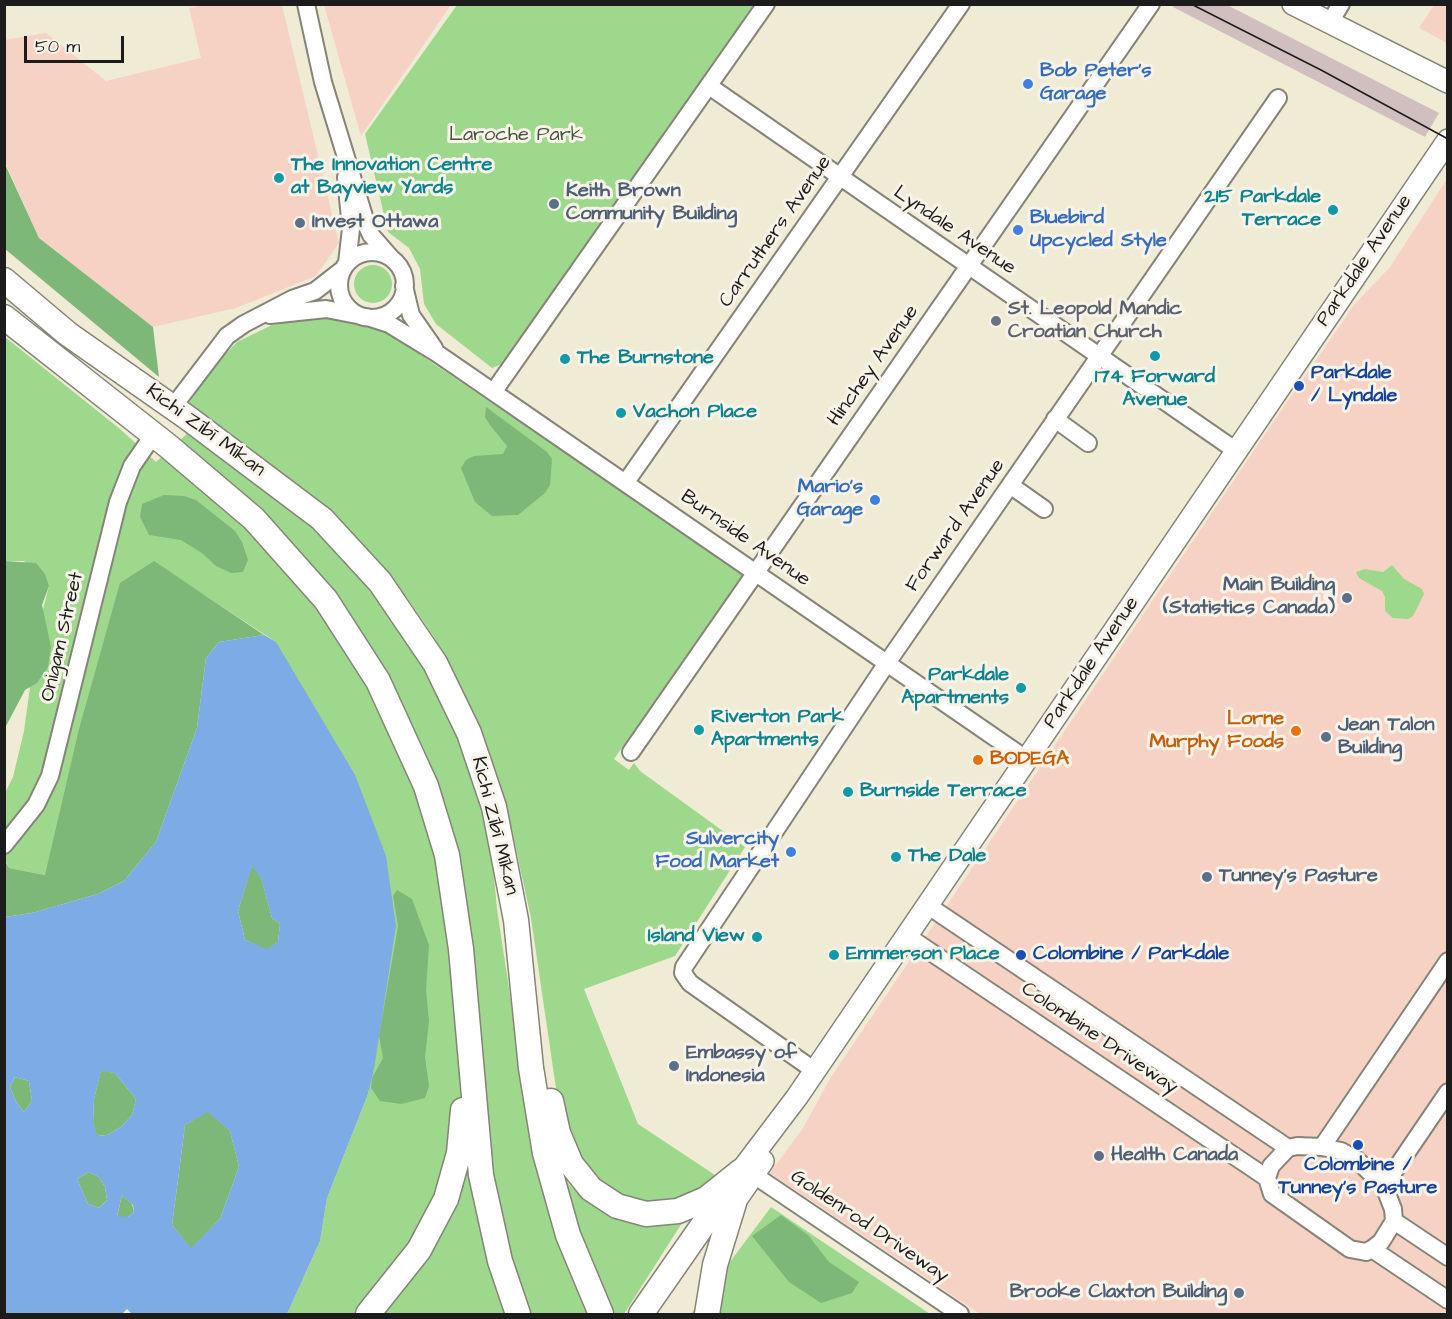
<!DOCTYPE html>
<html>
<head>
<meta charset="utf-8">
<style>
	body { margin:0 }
	#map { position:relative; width:1452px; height:1319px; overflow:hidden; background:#f0ebd5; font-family:"Architects Daughter",sans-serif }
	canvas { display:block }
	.frame { position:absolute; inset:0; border:6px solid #1c1c1c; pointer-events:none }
	.scale { position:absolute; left:24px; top:36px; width:100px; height:27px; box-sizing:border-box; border:3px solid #1c1c1c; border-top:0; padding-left:8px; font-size:18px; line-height:21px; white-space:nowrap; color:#1c1c1c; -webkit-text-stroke:4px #f7f3e8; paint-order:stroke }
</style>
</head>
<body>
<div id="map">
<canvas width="1452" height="1319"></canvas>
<div class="frame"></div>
<div class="scale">50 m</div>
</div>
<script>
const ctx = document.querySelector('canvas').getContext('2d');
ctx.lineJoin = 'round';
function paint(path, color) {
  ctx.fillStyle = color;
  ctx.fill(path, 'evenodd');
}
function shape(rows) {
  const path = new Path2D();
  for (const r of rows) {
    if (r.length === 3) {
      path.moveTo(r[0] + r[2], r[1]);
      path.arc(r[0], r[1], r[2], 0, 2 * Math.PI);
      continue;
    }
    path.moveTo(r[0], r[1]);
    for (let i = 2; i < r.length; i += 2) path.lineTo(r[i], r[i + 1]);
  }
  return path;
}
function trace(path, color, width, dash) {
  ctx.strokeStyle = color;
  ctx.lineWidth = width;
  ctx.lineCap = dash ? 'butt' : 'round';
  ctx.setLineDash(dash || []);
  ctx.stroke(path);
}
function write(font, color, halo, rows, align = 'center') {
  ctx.font = font + ' "Architects Daughter",sans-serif';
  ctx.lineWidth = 6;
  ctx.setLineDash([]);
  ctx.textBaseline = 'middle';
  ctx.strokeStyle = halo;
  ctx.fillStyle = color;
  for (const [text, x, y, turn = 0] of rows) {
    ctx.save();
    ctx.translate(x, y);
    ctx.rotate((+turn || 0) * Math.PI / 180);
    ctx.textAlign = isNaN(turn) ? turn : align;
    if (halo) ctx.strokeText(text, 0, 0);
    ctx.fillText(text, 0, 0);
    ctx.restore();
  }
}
paint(shape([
	[211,4,282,5,339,243,316,276,236,308,153,327,39,238,5,162,4,40,46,33,106,81,201,58,189,8],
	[324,5,451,5,361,136],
	[1434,5,1447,5,1447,43,1419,28],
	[1447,179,1447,1314,980,1314,770,1173,803,1128,831,1077,1261,440,1354,305,1390,267]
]), '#f6d2c5');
paint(shape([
	[1174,5,1227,5,1439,113,1425,137,1173,7]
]), '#d1bfbf');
paint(shape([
	[457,5,753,5,651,161,505,363,492,368,436,324,424,304,420,269,409,248,388,232,365,134],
	[373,284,19],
	[321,315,382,331,409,347,743,574,614,759,629,770,634,763,640,771,745,847,675,956,584,989,638,1124,718,1177,701,1194,664,1206,615,1196,590,1177,572,1148,557,1095,531,918,514,840,479,726,455,677,434,637,406,596,360,542,312,498,188,405,210,370,237,342,272,325],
	[5,337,120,429,156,462,190,431,326,537,403,631,459,733,490,834,497,909,531,1135,572,1188,619,1221,682,1223,624,1314,287,1314,320,1241,327,1198,368,1094,378,1039,276,642,154,562,45,875,9,868,5,859,4,795,13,777,24,731,38,629,49,586,24,561,5,561],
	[1392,565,1404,579,1422,589,1424,594,1413,616,1408,619,1393,618,1385,611,1385,597,1382,591,1359,578,1356,572,1365,569,1383,572],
	[771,1207,930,1314,691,1314]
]), '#9dd88c');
paint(shape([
	[4,162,39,238,153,327,159,377,5,249],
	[486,407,547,452,552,459,550,485,545,493,518,515,492,516,475,502,461,468,466,460,474,456,503,454,507,446,490,425,485,417],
	[164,495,184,496,196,500,235,531,242,542,248,560,243,572,231,573,216,566,202,553,181,540,149,535,140,517,142,504],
	[5,561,36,563,45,574,49,586,42,605,51,647,48,667,37,683,25,690,5,728],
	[154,561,264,635,219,642,206,658,197,728,156,842,124,881,98,894,32,913,5,917,4,859,9,868,45,875,79,729,120,583],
	[252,865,261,877,272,918,280,924,278,942,267,950,245,940,238,911],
	[397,890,412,899,429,945,426,990,429,1021,425,1057,429,1086,425,1098,401,1104,380,1101,371,1088,372,1078,383,1058,379,1036,398,926,393,896],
	[101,1070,115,1073,136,1099,132,1115,121,1127,107,1135,97,1136,93,1123,94,1099],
	[15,1077,29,1081,32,1101,24,1112,16,1102,10,1087],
	[208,1111,230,1131,239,1167,220,1219,191,1249,172,1225,179,1172,185,1125],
	[89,1172,99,1177,105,1187,107,1200,99,1208,88,1204,77,1179],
	[122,1195,132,1204,134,1212,128,1217,117,1217],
	[781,1215,808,1235,829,1262,859,1282,852,1293,821,1303,789,1282,752,1236]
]), '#7eb878');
paint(shape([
	[264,635,276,642,355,775,386,856,396,926,374,1069,368,1094,327,1198,320,1241,287,1314,132,1314,127,1309,122,1314,5,1314,5,917,32,913,98,894,124,881,156,842,197,728,206,658,219,642],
	[252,866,261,878,272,918,280,924,278,942,267,949,245,940,238,911],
	[101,1071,115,1073,136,1099,132,1115,121,1127,107,1135,98,1136,93,1123,94,1099],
	[15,1077,29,1081,32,1101,24,1112,16,1102,10,1087],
	[208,1112,230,1131,239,1167,220,1219,191,1248,172,1225,179,1172,185,1125],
	[89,1172,99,1177,105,1187,107,1200,99,1208,88,1204,77,1179],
	[122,1195,133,1205,134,1212,128,1217,117,1216]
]), '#7cabe6');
const minor = shape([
	[306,4,323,82,367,226,371,235,392,259],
	[1329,24,1341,4],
	[709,86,1235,450],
	[346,177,351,229,347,263],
	[372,285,33],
	[404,286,411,315,434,348],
	[270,315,326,309,357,315],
	[367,317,389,324,438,354,1026,759],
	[494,391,766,4],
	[173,407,227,336,244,324,292,299,315,291,342,270],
	[1055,419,1088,443],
	[626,482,961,4],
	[1010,485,1044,509],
	[631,752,1151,4],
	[4,845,36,805,50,776,118,502,132,466,154,434],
	[927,905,1288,1148],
	[907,936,1267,1178],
	[815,1071,690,983,683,973,684,967,887,663,1278,98],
	[1297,1146,1322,1147,1341,1151,1357,1160,1384,1186,1393,1209,1394,1221,1381,1242,1372,1249,1366,1252,1350,1249,1272,1194,1267,1178,1271,1166,1288,1148,1297,1146],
	[1322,1147,1448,961],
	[754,1175,960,1314],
	[1384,1186,1448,1092],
	[1394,1221,1448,1257],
	[1372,1249,1448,1300]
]);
const major = shape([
	[1293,4,1448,82],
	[741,1171,797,1097,1448,140],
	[734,1203,763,1161]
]);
const highway = shape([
	[4,280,68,334,188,418,322,519,380,582,435,663,469,733,494,807,516,920,531,1068,545,1153,568,1235,601,1314],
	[4,317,168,446,254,519,326,600,378,681,426,786,447,855,461,949,481,1175,500,1261,518,1314],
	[551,1101,558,1133,571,1164,591,1189,617,1206,646,1214,678,1211,706,1199,741,1171],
	[368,1314,419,1250,446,1199,459,1153,463,1110],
	[641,1314,726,1192],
	[707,1314,715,1265,734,1203]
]);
trace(minor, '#868478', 20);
trace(major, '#868478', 24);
trace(highway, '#868478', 27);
trace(minor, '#fff', 16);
trace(major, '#fff', 21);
trace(highway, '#fff', 24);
trace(shape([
	[1191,4,1321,70,1448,139]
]), '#1c1c1c', 1.5);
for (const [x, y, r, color] of [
	[1028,84,6,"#3f7fe0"],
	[279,178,6,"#0f9aa8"],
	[554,204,6,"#5c6f8a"],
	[1333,210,6,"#0f9aa8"],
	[300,223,6,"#5c6f8a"],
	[1018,230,6,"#3f7fe0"],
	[996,321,6,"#6b7280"],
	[1155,356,6,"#0f9aa8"],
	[565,359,6,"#0f9aa8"],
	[1299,386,6,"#1a4fb4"],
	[621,413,6,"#0f9aa8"],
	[875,500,6,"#3f7fe0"],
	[1347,598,6,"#5c6f8a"],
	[1021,688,6,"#0f9aa8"],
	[699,730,6,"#0f9aa8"],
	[1296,731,6,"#e8710a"],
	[1326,737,6,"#5c6f8a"],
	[978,760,6,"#e8710a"],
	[848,792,6,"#0f9aa8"],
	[791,852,6,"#3f7fe0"],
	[896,857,6,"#0f9aa8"],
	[1207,877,6,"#5c6f8a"],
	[757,937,6,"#0f9aa8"],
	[834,955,6,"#0f9aa8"],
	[1021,955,6,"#1a4fb4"],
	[674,1066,6,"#5c6f8a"],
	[1358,1145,6,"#1a4fb4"],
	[1099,1156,6,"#5c6f8a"],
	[1239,1293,6,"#5c6f8a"]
]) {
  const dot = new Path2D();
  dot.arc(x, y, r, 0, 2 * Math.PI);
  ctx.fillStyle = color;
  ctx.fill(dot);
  trace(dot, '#f7f3e8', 2);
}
write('bold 20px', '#366cbe', '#f7f3e8', [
	["Bob Peter's",1040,72],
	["Garage",1040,95],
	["Bluebird",1030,219],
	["Upcycled Style",1030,242],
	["Mario's",863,488,"right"],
	["Garage",863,511,"right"],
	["Sulvercity",779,840,"right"],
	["Food Market",779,863,"right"]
], 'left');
write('20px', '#43543e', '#f7f3e8', [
	["Laroche Park",516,136]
]);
write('bold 20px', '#0d838f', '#f7f3e8', [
	["The Innovation Centre",291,166],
	["at Bayview Yards",291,189],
	["215 Parkdale",1321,198,"right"],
	["Terrace",1321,221,"right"],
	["The Burnstone",577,359],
	["174 Forward",1155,378,"center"],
	["Avenue",1155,401,"center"],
	["Vachon Place",633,413],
	["Parkdale",1009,676,"right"],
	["Apartments",1009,699,"right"],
	["Riverton Park",711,718],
	["Apartments",711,741],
	["Burnside Terrace",860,792],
	["The Dale",908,857],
	["Island View",745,937,"right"],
	["Emmerson Place",846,955]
], 'left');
write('bold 20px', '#4e5e75', '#f7f3e8', [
	["Keith Brown",566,192],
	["Community Building",566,215],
	["Invest Ottawa",312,223],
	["Main Building",1335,586,"right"],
	["(Statistics Canada)",1335,609,"right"],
	["Jean Talon",1338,726],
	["Building",1338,749],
	["Tunney's Pasture",1219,877],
	["Embassy of",686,1054],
	["Indonesia",686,1077],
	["Health Canada",1111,1156],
	["Brooke Claxton Building",1227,1293,"right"]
], 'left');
write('20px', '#1c1c1c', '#f7f3e8', [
	["Lyndale Avenue",954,231,34],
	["Carruthers Avenue",776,232,-55],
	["Parkdale Avenue",1365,261,-56],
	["Hinchey Avenue",874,366,-55],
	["Kichi Zībī Mīkan",205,431,36],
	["Forward Avenue",956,526,-55],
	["Burnside Avenue",745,539,35],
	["Onigam Street",63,637,-77],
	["Parkdale Avenue",1092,663,-56],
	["Kichi Zībī Mīkan",494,826,76],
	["Colombine Driveway",1099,1039,34],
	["Goldenrod Driveway",869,1227,34]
]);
write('bold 20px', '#5b616d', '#f7f3e8', [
	["St. Leopold Mandic",1008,310],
	["Croatian Church",1008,333]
], 'left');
write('bold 20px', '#164399', '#f7f3e8', [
	["Parkdale",1311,374],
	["/ Lyndale",1311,397],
	["Colombine / Parkdale",1033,955],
	["Colombine /",1358,1166,"center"],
	["Tunney's Pasture",1358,1189,"center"]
], 'left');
write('bold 20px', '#c56008', '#f7f3e8', [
	["Lorne",1284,720],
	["Murphy Foods",1284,743],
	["BODEGA",990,760,"left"]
], 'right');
</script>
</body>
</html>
